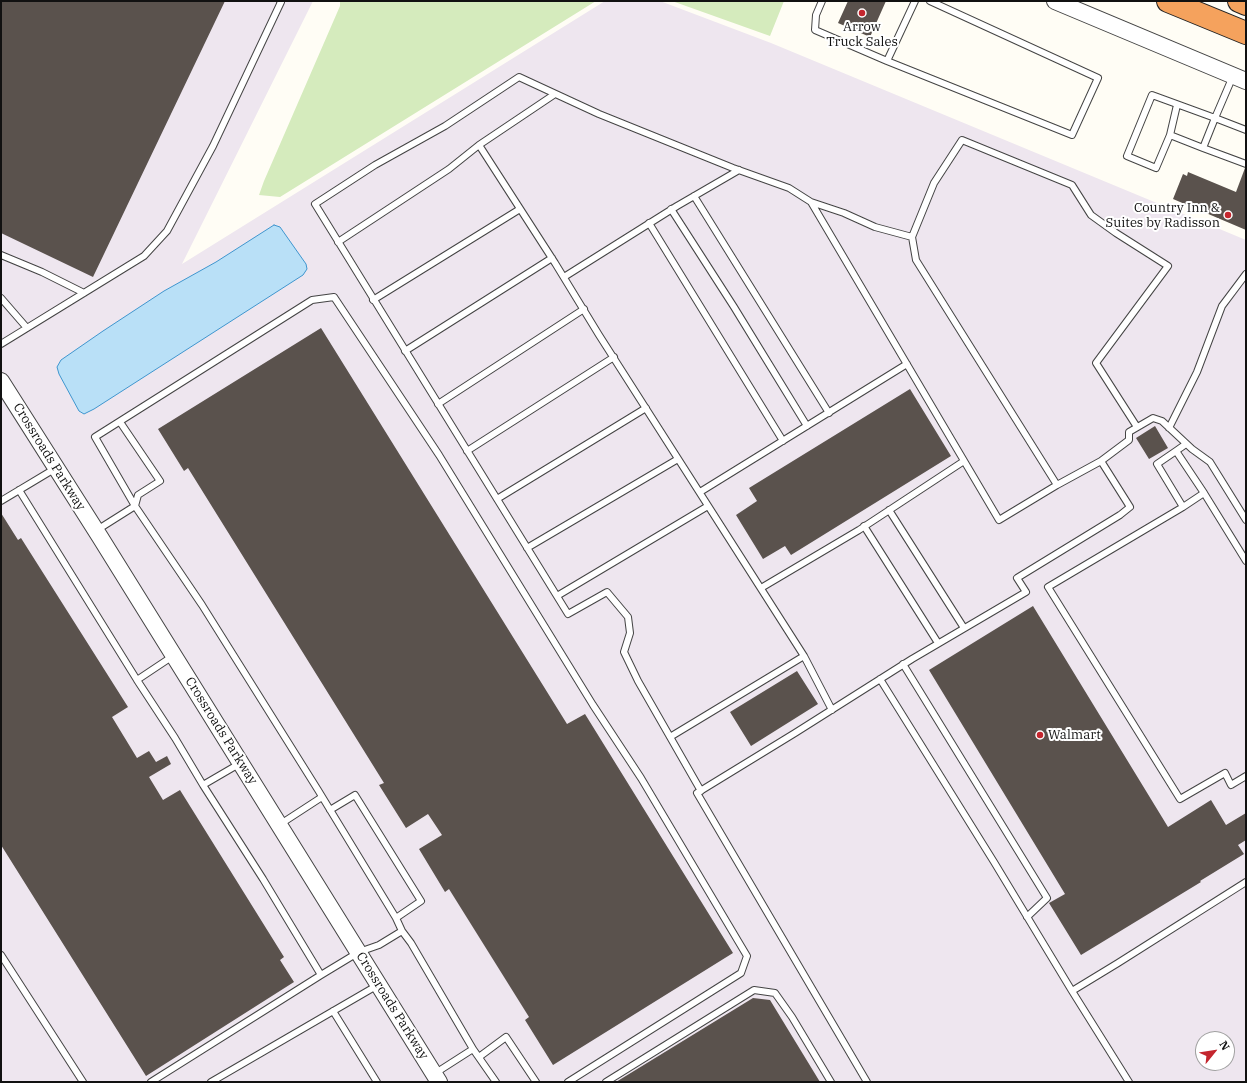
<!DOCTYPE html>
<html>
<head>
<meta charset="utf-8">
<style>
	body { margin:0 }
	#map { position:relative; width:1247px; height:1083px; overflow:hidden; background:#fffdf5; font-family:"IBM Plex Serif",serif }
	canvas { display:block }
	.frame { position:absolute; inset:0; border:2px solid #111; pointer-events:none }
	.north { position:absolute; left:1195px; top:1031px; width:40px; height:40px; box-sizing:border-box; background:#fff; border:1px solid #a0a0a0; border-radius:50%; rotate:60deg; font-size:11px; font-weight:700; line-height:16px; text-align:center; color:#111 }
	.north::after { content:''; display:block; margin:auto; width:14px; height:18px; background:#c4262e; clip-path:polygon(50% 0,100% 100%,50% 72%,0 100%) }
</style>
</head>
<body>
<div id="map">
<canvas width="1247" height="1083"></canvas>
<div class="frame"></div>
<div class="north">N</div>
</div>
<script>
const ctx = document.querySelector('canvas').getContext('2d');
ctx.lineJoin = 'round';
function paint(path, color) {
  ctx.fillStyle = color;
  ctx.fill(path, 'evenodd');
}
function shape(rows) {
  const path = new Path2D();
  for (const r of rows) {
    path.moveTo(r[0], r[1]);
    for (let i = 2; i < r.length; i += 2) path.lineTo(r[i], r[i + 1]);
  }
  return path;
}
function trace(path, color, width, dash) {
  ctx.strokeStyle = color;
  ctx.lineWidth = width;
  ctx.lineCap = dash ? 'butt' : 'round';
  ctx.setLineDash(dash || []);
  ctx.stroke(path);
}
function write(font, color, halo, rows, align = 'center') {
  ctx.font = font + ' "IBM Plex Serif",serif';
  ctx.lineWidth = 4;
  ctx.setLineDash([]);
  ctx.textBaseline = 'middle';
  ctx.strokeStyle = halo;
  ctx.fillStyle = color;
  for (const [text, x, y, turn = 0] of rows) {
    ctx.save();
    ctx.translate(x, y);
    ctx.rotate((+turn || 0) * Math.PI / 180);
    ctx.textAlign = isNaN(turn) ? turn : align;
    if (halo) ctx.strokeText(text, 0, 0);
    ctx.fillText(text, 0, 0);
    ctx.restore();
  }
}
paint(shape([
	[1,1,313,1,182,264,605,1,660,1,771,43,1246,240,1246,1082,1,1082],
	[1203,1039,1227,1039,1227,1063,1203,1063]
]), '#eee6ef');
paint(shape([
	[340,1,596,1,280,197,259,195,264,181,340,6],
	[672,1,784,1,770,36]
]), '#d5ebbd');
const water = shape([
	[274,225,280,227,306,264,307,269,303,275,94,409,84,414,79,411,59,374,57,367,61,360,103,331,164,291,216,262,274,225]
]);
paint(water, '#b9e0f7');
trace(water, '#3f96cf', 1);
paint(shape([
	[1,1,225,1,93,277,1,233],
	[848,1,886,1,870,37,838,23],
	[1245,168,1246,230,1173,199,1183,174,1187,176,1188,172,1236,192],
	[321,328,567,724,585,714,733,953,553,1065,525,1020,529,1017,449,889,445,892,419,849,442,835,428,814,406,828,379,785,384,783,188,468,184,471,158,429],
	[910,389,951,456,791,555,785,546,763,559,736,515,757,501,749,488],
	[1155,426,1168,448,1149,459,1136,438],
	[1,513,18,540,21,538,128,707,112,717,137,758,149,751,156,762,167,756,171,764,149,777,163,800,180,790,284,957,280,960,294,982,146,1076,1,845],
	[1033,606,1168,827,1211,800,1226,825,1246,813,1246,840,1238,845,1244,854,1200,881,1201,882,1081,955,1049,903,1065,894,929,670],
	[797,671,818,704,751,746,730,712],
	[753,998,770,1000,820,1082,616,1082]
]), '#5a524d');
const service = shape([
	[822,1,816,15,815,30,887,61],
	[915,1,887,61,1072,135,1098,78,930,1],
	[1233,76,1215,118,1246,130],
	[555,94,479,145,555,263,599,335,804,656],
	[1170,135,1177,105],
	[1203,148,1170,135,1156,168,1127,156,1152,95,1215,118,1203,148,1246,164],
	[694,196,829,413],
	[671,209,734,307,807,426],
	[649,223,783,441],
	[912,237,875,227,844,213,811,202,999,520,1057,485],
	[338,242,449,169,479,145],
	[1,255,42,272,84,293],
	[564,277,677,206,739,170],
	[1,298,27,328],
	[373,300,520,209],
	[1,344,144,256,167,231,213,146,281,2,280,1],
	[405,351,552,258],
	[438,404,584,309],
	[120,422,160,481,138,495,135,506,202,605,318,790,396,918,402,931,411,943,473,1049],
	[1169,428,1197,372,1222,306,1246,274],
	[467,451,614,357],
	[1176,451,1204,493,1183,507,1157,464,1176,451,1186,444],
	[1101,461,1057,485,916,260,912,237,934,183,962,140,1072,185,1091,215,1116,233,1168,266,1096,363,1137,427],
	[19,490,137,680,175,738,203,785,263,879,321,975],
	[700,492,907,364],
	[1204,493,1246,561],
	[497,499,646,408],
	[1,501,56,468],
	[1183,507,1048,587,1180,799,1225,773,1231,785,1246,776],
	[889,510,964,628],
	[864,526,938,643],
	[97,530,135,506,95,437,312,300,334,297,439,455,593,705,641,778,747,956,741,973,568,1082],
	[527,548,678,459],
	[761,588,859,530,964,461],
	[557,596,708,506],
	[903,664,1047,898,1027,917],
	[880,679,994,862,1072,991,1129,1082],
	[137,680,173,656],
	[670,737,804,656,832,710],
	[203,785,239,764],
	[701,791,638,681,624,652,630,633,628,617,607,592,568,614,315,204,375,165,445,126,519,77,599,114,733,168,789,188,811,202],
	[330,810,355,795,421,901,396,918],
	[279,825,322,797],
	[1,955,83,1082],
	[1072,991,1118,963,1246,882],
	[333,1011,377,1082],
	[479,1057,506,1037,536,1082],
	[434,1074,473,1049,496,1082],
	[151,1082,321,975,359,952,379,945,402,931],
	[211,1082,378,985],
	[606,1082,754,990,775,993,792,1017,831,1082],
	[867,1082,697,793,795,733,912,659,1026,592,1017,578,1120,515,1130,507,1101,461,1129,440,1129,432,1153,418,1162,421,1192,449,1210,462,1246,520]
]);
const tertiary = shape([
	[1055,1,1246,81],
	[1,381,100,537,439,1082]
]);
const motorway = shape([
	[1168,1,1246,33],
	[1239,1,1246,4]
]);
trace(service, '#444', 8);
trace(tertiary, '#444', 18);
trace(motorway, '#222', 24);
trace(service, '#fff', 6);
trace(tertiary, '#fff', 16);
trace(motorway, '#f5a25d', 22);
for (const [x, y, r, color] of [
	[862,13,4,"#c4262e"],
	[1228,215,4,"#c4262e"],
	[1040,735,4,"#c4262e"]
]) {
  const dot = new Path2D();
  dot.arc(x, y, r, 0, 2 * Math.PI);
  ctx.fillStyle = color;
  ctx.fill(dot);
  trace(dot, '#fff', 1.5);
}
write('13px', '#111', '#fff', [
	["Arrow",862,27],
	["Truck Sales",862,42],
	["Country Inn &",1220,208,"right"],
	["Suites by Radisson",1220,223,"right"],
	["Walmart",1048,735,"left"]
]);
write('13px', '#111', '#fff', [
	["Crossroads Parkway",49,457,58],
	["Crossroads Parkway",221,731,58],
	["Crossroads Parkway",392,1006,58]
]);
</script>
</body>
</html>
